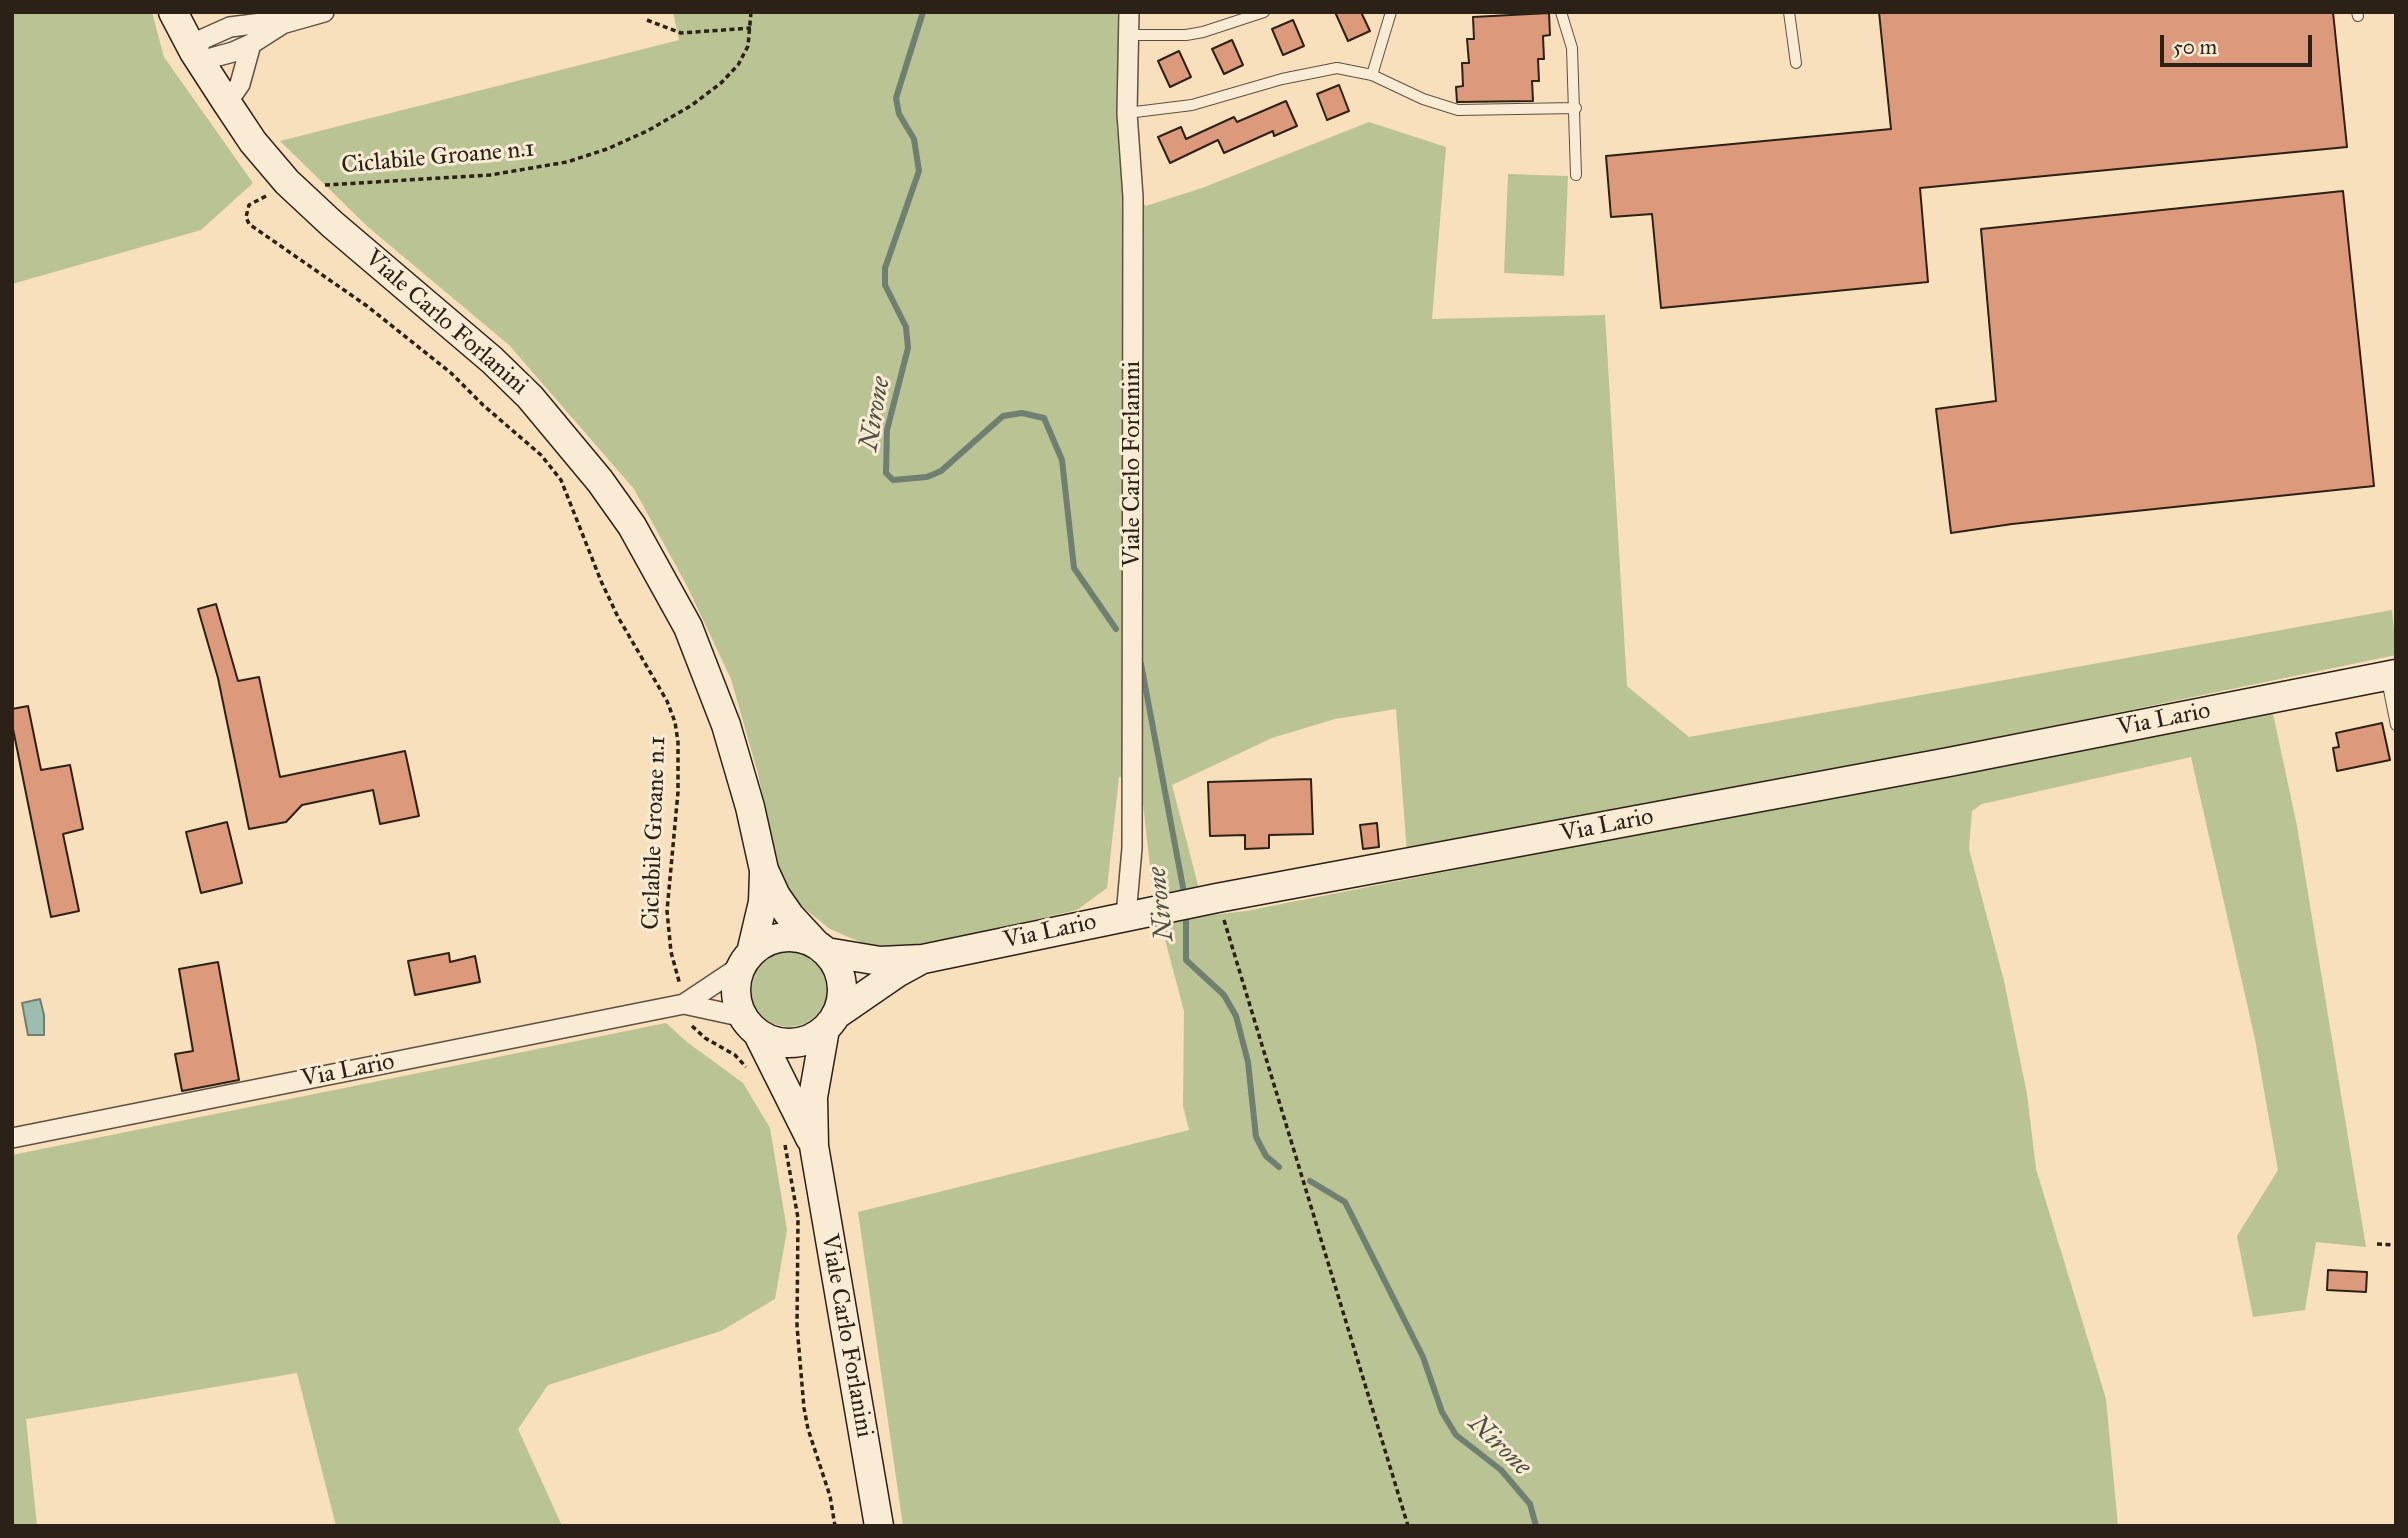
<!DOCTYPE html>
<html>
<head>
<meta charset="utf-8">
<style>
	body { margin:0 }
	#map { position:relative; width:2408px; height:1538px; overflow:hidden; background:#f8e0bd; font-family:"IM FELL Great Primer",serif }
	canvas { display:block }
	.frame { position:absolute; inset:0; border:14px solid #2b2116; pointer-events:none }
	.scale { position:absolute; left:2160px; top:35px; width:152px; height:32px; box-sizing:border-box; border:4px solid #2b2116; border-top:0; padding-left:9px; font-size:21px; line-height:24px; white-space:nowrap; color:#2b2116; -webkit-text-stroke:5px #faebd4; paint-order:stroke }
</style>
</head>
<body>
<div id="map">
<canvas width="2408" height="1538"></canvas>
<div class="frame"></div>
<div class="scale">50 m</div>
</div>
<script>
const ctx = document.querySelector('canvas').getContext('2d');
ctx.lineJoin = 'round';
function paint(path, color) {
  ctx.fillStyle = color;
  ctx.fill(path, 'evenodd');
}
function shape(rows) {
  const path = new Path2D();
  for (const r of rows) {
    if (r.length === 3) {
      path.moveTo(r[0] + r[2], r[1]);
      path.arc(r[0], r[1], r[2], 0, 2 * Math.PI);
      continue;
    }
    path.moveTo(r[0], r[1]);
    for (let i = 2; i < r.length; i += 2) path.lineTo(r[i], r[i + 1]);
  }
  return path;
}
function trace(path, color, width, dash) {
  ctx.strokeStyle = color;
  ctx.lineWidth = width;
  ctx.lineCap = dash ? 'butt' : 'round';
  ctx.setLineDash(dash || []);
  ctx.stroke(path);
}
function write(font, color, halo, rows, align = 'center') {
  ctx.font = font + ' "IM FELL Great Primer",serif';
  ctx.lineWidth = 6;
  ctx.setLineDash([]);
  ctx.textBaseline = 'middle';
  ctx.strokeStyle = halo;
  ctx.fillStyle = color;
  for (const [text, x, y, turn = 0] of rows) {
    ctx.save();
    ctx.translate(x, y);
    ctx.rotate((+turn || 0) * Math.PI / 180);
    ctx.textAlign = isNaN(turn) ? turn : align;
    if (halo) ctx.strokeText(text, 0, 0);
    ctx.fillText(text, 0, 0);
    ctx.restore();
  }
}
paint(shape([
	[12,12,152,12,164,57,253,183,201,230,12,284],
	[673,12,1123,12,1128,190,1146,206,1202,188,1369,122,1446,147,1432,319,1605,315,1627,686,1689,737,2392,610,2396,655,1590,822,1407,853,1396,709,1335,719,1272,738,1172,785,1199,889,1162,897,1152,885,1140,776,1119,777,1107,888,1077,910,914,948,867,945,830,929,805,909,781,884,758,774,731,679,687,586,634,489,509,345,368,227,280,141,679,40],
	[1508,174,1568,176,1564,276,1504,273],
	[2272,709,2297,826,2366,1247,2316,1242,2305,1310,2253,1317,2237,1236,2278,1170,2255,1039,2191,757,1982,804,1972,811,1969,849,2004,981,2027,1094,2036,1169,2106,1399,2118,1526,903,1526,858,1212,1189,1130,1183,1106,1184,1011,1160,921,1246,911],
	[789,989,38],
	[666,1023,687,1042,743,1083,770,1128,787,1230,775,1299,721,1331,548,1385,518,1429,562,1526,336,1526,297,1373,26,1419,37,1526,12,1526,12,1155]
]), '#bac393');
const water = shape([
	[40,999,44,1015,44,1035,28,1035,22,1003,40,999]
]);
paint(water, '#9dbdaf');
trace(water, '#6f7f72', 2);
trace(shape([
	[923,12,896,98,899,114,914,139,919,171,885,268,885,285,906,327,908,348,887,430,886,473,893,480,927,477,941,471,1003,416,1022,413,1044,418,1062,460,1074,568,1116,629],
	[1141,664,1185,898],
	[1186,912,1186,960,1224,995,1236,1016,1248,1062,1256,1137,1266,1156,1279,1167],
	[1310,1181,1345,1202,1423,1357,1442,1412,1456,1435,1501,1470,1530,1504,1536,1526]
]), '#6f7f72', 6);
const building = shape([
	[1335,12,1361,12,1370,31,1348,41,1335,12],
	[1879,12,2333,12,2347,147,1920,188,1928,282,1661,308,1652,214,1611,217,1606,156,1891,129,1879,12],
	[1549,13,1550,35,1543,36,1544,59,1538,59,1539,81,1532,81,1533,101,1457,102,1456,87,1463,86,1462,63,1469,63,1467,39,1474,39,1473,17,1549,13],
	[1293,20,1304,46,1283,55,1272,29,1293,20],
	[1232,40,1243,65,1224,74,1212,49,1232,40],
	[1179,51,1191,77,1170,87,1158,61,1179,51],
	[1339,85,1349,111,1327,120,1317,94,1339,85],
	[1286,101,1297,126,1274,136,1273,131,1224,153,1218,140,1170,163,1158,137,1181,127,1186,139,1234,117,1237,122,1286,101],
	[2343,191,2374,486,2012,524,1951,533,1936,409,1996,401,1981,229,2343,191],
	[216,604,238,681,259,677,280,777,405,751,419,816,380,824,373,790,302,805,286,822,249,829,218,678,198,609,216,604],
	[28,706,41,770,70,765,83,829,63,834,79,911,51,917,12,724,12,709,28,706],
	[2382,723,2390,760,2337,771,2333,748,2339,747,2336,733,2382,723],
	[1311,779,1313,834,1269,835,1269,848,1245,849,1245,835,1210,836,1208,782,1311,779],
	[227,822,242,883,201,893,186,832,227,822],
	[1377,823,1379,847,1363,849,1360,825,1377,823],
	[449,953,450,962,475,956,480,982,415,995,408,961,449,953],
	[218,962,239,1080,182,1091,175,1054,193,1051,179,969,218,962],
	[2328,1270,2367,1272,2366,1292,2327,1290,2328,1270]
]);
paint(building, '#dc997c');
trace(building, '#2b2116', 2);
const lane = shape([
	[1561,12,1572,48,1576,175],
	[1789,12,1796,63],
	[2357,12,2358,16],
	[1128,35,1186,35,1203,32,1264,12],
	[1372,75,1391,12],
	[1127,113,1192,105,1282,79,1337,68,1372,75,1423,99,1458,110,1576,108],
	[2387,680,2396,725]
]);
const street = shape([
	[194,52,203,39,230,27,262,23,285,23,324,12],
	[200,61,233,52,251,44,284,23],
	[227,103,240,84,251,44],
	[1126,916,1132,848,1133,197,1127,113,1129,12],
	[684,1004,744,1017],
	[12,1138,684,1004,741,966]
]);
const secondary = shape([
	[173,12,194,52,227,103,253,142,287,182,332,224,492,360,530,397,600,481,632,526,688,627,726,725,750,807,764,870,776,896,790,916,815,943],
	[789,990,53],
	[826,952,880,961,923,959,1217,898,1949,762,2396,674],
	[751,953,763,902,764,873],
	[836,1015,897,973,919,961],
	[825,1029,813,1097,814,1146,879,1526],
	[758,1034,810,1138]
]);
trace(lane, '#5e5140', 12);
trace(street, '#5e5140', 22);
trace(secondary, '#2b2116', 31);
trace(shape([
	[647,20,681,33,751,28],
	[325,185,490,175,567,162,607,149,647,131,692,105,721,83,738,65,748,46,751,12],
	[266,196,249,205,246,217,249,224,367,306,451,373,483,405,541,455,561,480,601,581,618,617,667,701,675,722,678,742,678,792,667,911,671,952,680,985],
	[1224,920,1408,1526],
	[692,1026,705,1038,735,1055,746,1067],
	[785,1145,798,1218,797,1326,804,1408,808,1429,830,1496,835,1526],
	[2377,1244,2396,1245]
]), '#2b2116', 3.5, [5, 3.5]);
trace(lane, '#faebd4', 10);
trace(street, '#faebd4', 19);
trace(secondary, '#faebd4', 28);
write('24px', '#2b2116', '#faebd4', [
	["Ciclabile Groane n.1",438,158,-5],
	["Viale Carlo Forlanini",446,323,41],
	["Viale Carlo Forlanini",1133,464,-90],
	["Via Lario",2164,720,-11],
	["Via Lario",1607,826,-11],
	["Ciclabile Groane n.1",655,833,-88],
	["Via Lario",1050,932,-12],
	["Via Lario",348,1071,-11],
	["Viale Carlo Forlanini",846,1336,80]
]);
write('italic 26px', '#4d5044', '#faebd4', [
	["Nirone",876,414,-80],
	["Nirone",1162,904,-96],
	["Nirone",1499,1446,44]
]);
</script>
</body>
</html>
